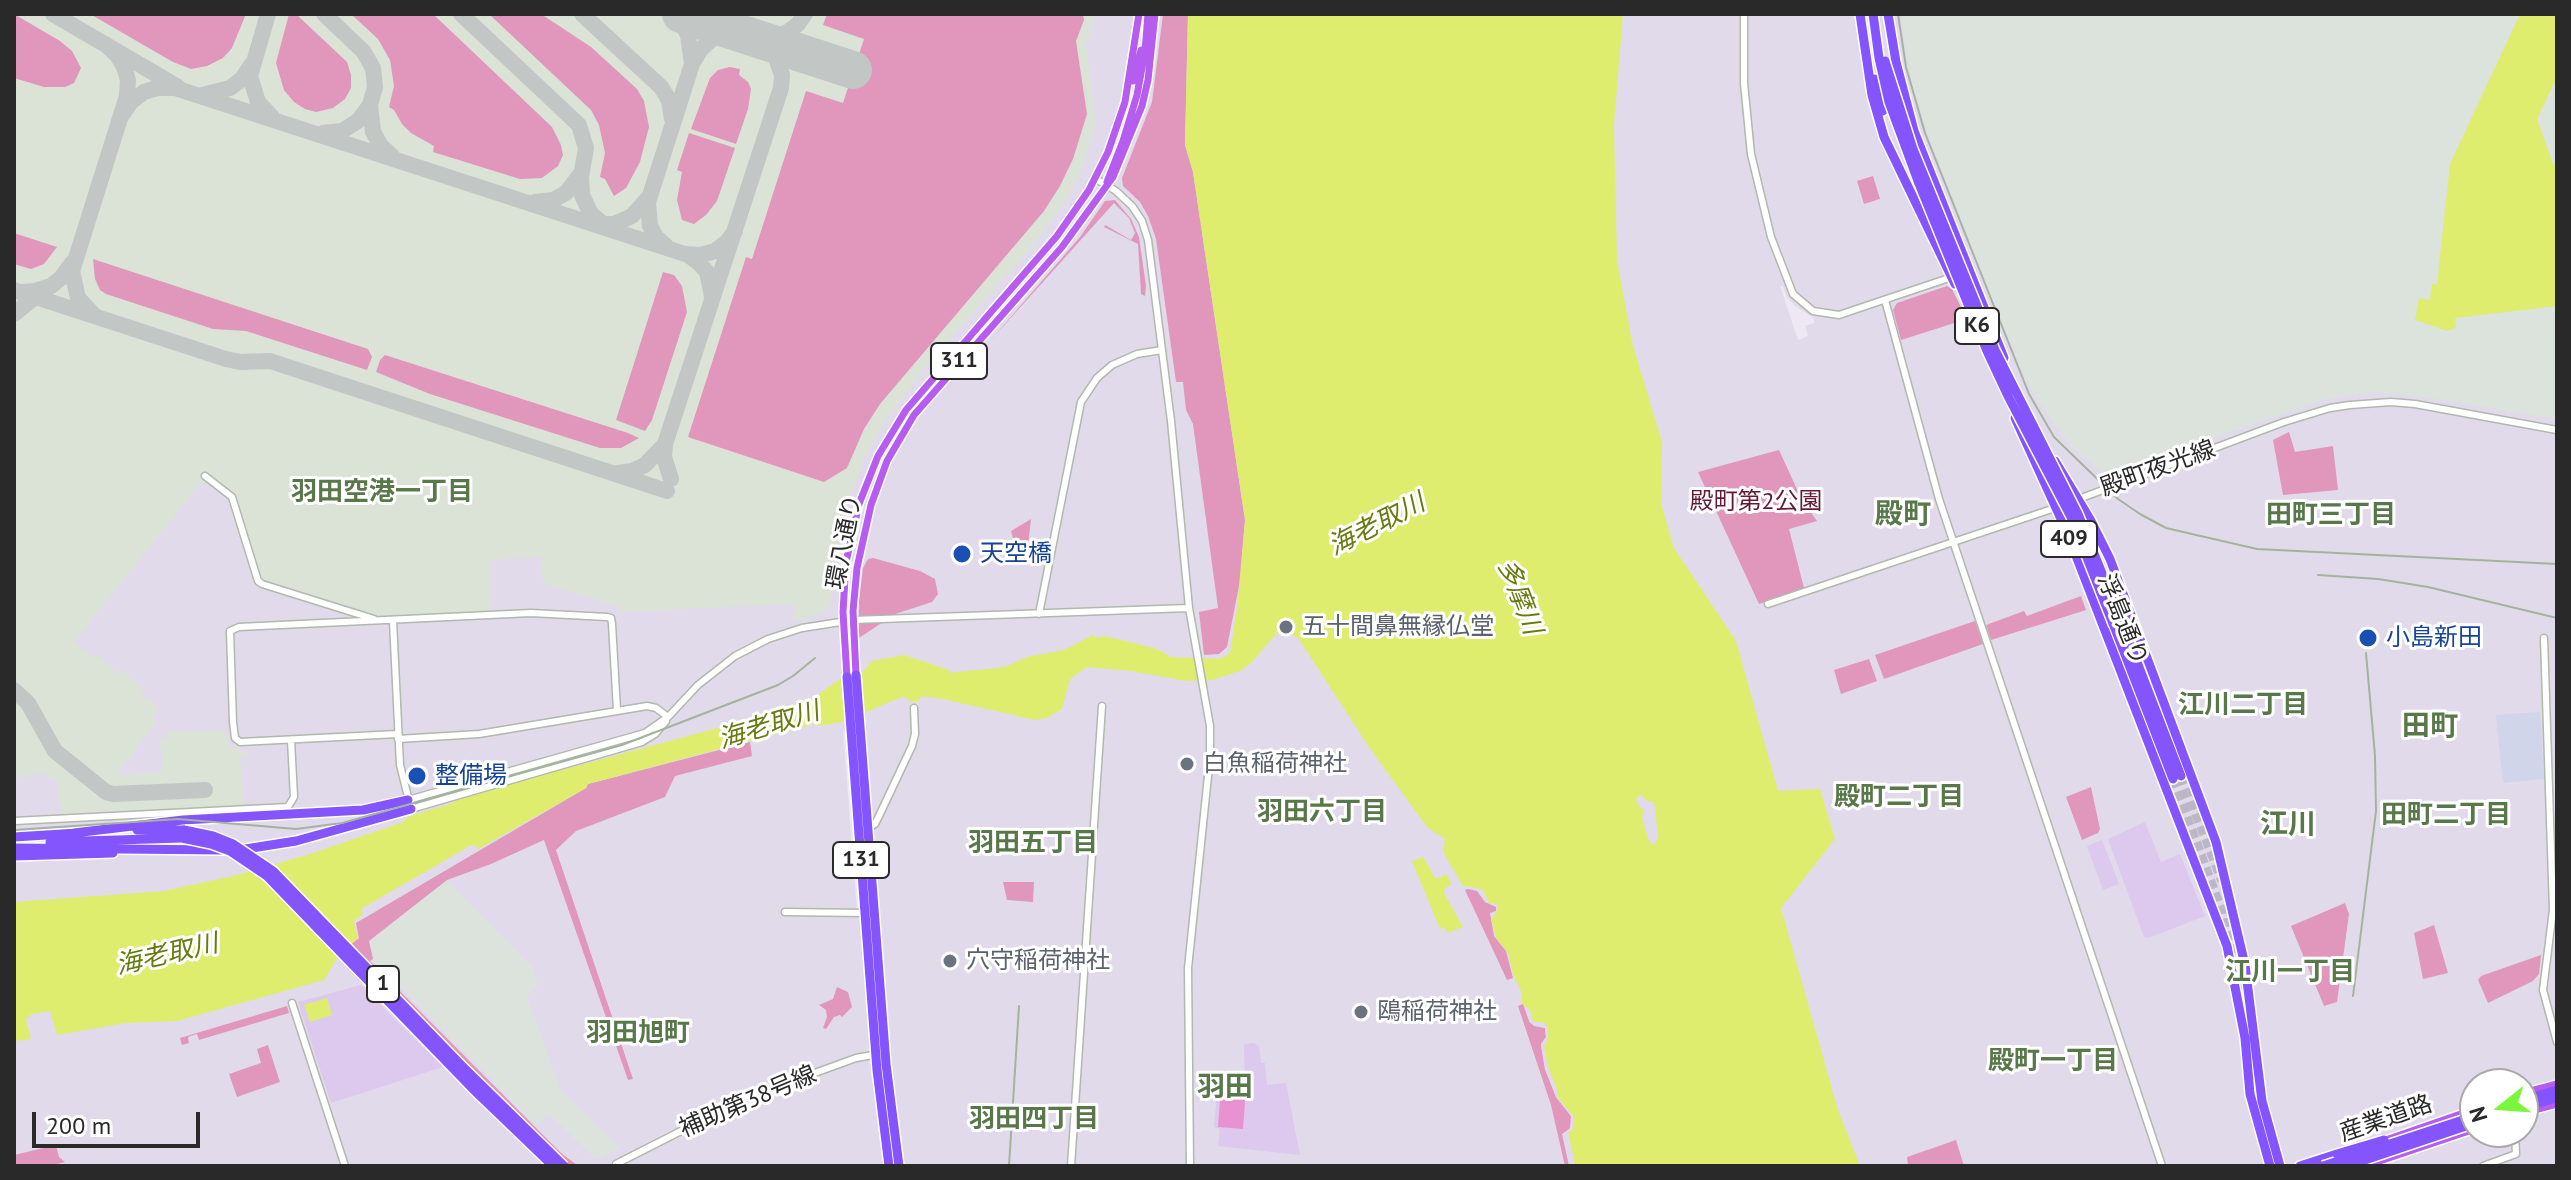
<!DOCTYPE html>
<html>
<head>
<meta charset="utf-8">
<style>
	body { margin:0 }
	#map { position:relative; width:2571px; height:1180px; overflow:hidden; background:#e1daeb; font-family:"PT Sans",sans-serif }
	canvas { display:block }
	.frame { position:absolute; inset:0; border:16px solid #292929; pointer-events:none }
	.north { position:absolute; left:2459px; top:1068px; width:80px; height:80px; box-sizing:border-box; background:#fff; border:2px solid #a9a9a9; border-radius:50%; rotate:253deg; font-size:22px; font-weight:700; line-height:32px; text-align:center; color:#292929 }
	.north::after { content:''; display:block; margin:auto; width:28px; height:36px; background:#7af73b; clip-path:polygon(50% 0,100% 100%,50% 72%,0 100%) }
	.scale { position:absolute; left:32px; top:1112px; width:168px; height:36px; box-sizing:border-box; border:4px solid #292929; border-top:0; padding-left:10px; font-size:24px; line-height:28px; white-space:nowrap; color:#292929; -webkit-text-stroke:6px #fff; paint-order:stroke }
</style>
</head>
<body>
<div id="map">
<canvas width="2571" height="1180"></canvas>
<div class="frame"></div>
<div class="north">N</div>
<div class="scale">200 m</div>
</div>
<script>
const ctx = document.querySelector('canvas').getContext('2d');
ctx.lineJoin = 'round';
function paint(path, color) {
  ctx.fillStyle = color;
  ctx.fill(path, 'evenodd');
}
function shape(rows) {
  const path = new Path2D();
  for (const r of rows) {
    path.moveTo(r[0], r[1]);
    for (let i = 2; i < r.length; i += 2) path.lineTo(r[i], r[i + 1]);
  }
  return path;
}
function trace(path, color, width, dash) {
  ctx.strokeStyle = color;
  ctx.lineWidth = width;
  ctx.lineCap = dash ? 'butt' : 'round';
  ctx.setLineDash(dash || []);
  ctx.stroke(path);
}
function write(font, color, halo, rows, align = 'center') {
  ctx.font = font + ' "PT Sans","Noto Sans JP",sans-serif';
  ctx.lineWidth = 6;
  ctx.setLineDash([]);
  ctx.textBaseline = 'middle';
  ctx.strokeStyle = halo;
  ctx.fillStyle = color;
  for (const [text, x, y, turn = 0] of rows) {
    ctx.save();
    ctx.translate(x, y);
    ctx.rotate((+turn || 0) * Math.PI / 180);
    ctx.textAlign = isNaN(turn) ? turn : align;
    if (halo) ctx.strokeText(text, 0, 0);
    ctx.fillText(text, 0, 0);
    ctx.restore();
  }
}
paint(shape([
	[1900,14,2520,14,2450,164,2437,284,2433,284,2432,300,2421,322,2447,331,2454,318,2557,306,2557,419,2423,397,2370,392,2323,400,2105,475,2072,446,2055,425,2032,391,1999,317,1925,126,1912,83],
	[2557,77,2557,166,2553,164,2537,119],
	[447,880,531,966,538,985,527,996,560,1089,620,1148,596,1159,549,1114,536,1126,373,959,369,941]
]), '#dbe3dc');
paint(shape([
	[2145,822,2161,862,2180,854,2205,916,2148,938,2144,937,2108,839],
	[2102,840,2119,884,2103,890,2087,846],
	[361,985,443,1067,331,1103,298,1002],
	[1253,1043,1259,1046,1261,1063,1265,1063,1267,1085,1286,1083,1300,1155,1218,1146,1220,1129,1214,1127,1218,1082,1245,1082,1244,1044]
]), '#dcc9ed');
paint(shape([
	[2540,712,2544,779,2503,783,2496,715]
]), '#d0d5ea');
paint(shape([
	[14,14,1096,14,1086,44,1096,125,1078,178,1066,200,1036,242,928,364,883,424,864,458,843,517,833,569,830,609,795,622,793,604,620,612,620,607,543,583,541,557,492,560,489,562,490,611,376,617,261,578,237,503,239,498,210,475,204,484,201,482,74,642,94,658,98,655,117,673,122,671,144,690,141,695,159,709,152,718,156,722,116,775,160,773,162,769,160,738,168,738,168,732,223,730,224,735,228,736,229,748,240,747,240,752,247,752,248,756,240,757,243,805,61,814,56,778,48,779,46,773,14,778]
]), '#dae3d6');
paint(shape([
	[14,14,60,41,72,51,81,68,74,83,65,87,44,87,14,78],
	[90,14,246,14,232,48,223,58,207,66,191,69,173,62],
	[289,14,296,14,347,62,351,75,351,88,345,99,333,108,316,112,305,109,294,102,284,90,276,63],
	[351,14,433,14,552,127,561,145,563,155,558,166,542,178,520,179,433,152,434,146,411,133,402,124,394,110,389,107,394,86,390,60,378,39],
	[489,14,541,14,591,47,637,89,644,101,649,127,640,162,626,188,614,196,605,179,600,177,605,153,599,125,591,110],
	[827,14,1083,14,1084,20,1076,41,1087,114,1073,159,1060,186,1044,211,880,404,864,429,847,468,824,482,688,437,746,257,752,259,806,91,843,103,864,39,823,25],
	[1163,14,1188,14,1185,145,1193,172,1245,520,1240,581,1227,647,1219,654,1204,655,1199,612,1218,608,1193,424,1186,410,1183,382,1176,382,1156,239,1148,216,1140,202,1123,186,1122,178,1152,102],
	[730,67,740,69,739,75,748,82,751,89,748,109,736,144,691,129,710,78,718,70],
	[689,133,735,148,717,201,706,215,694,224,682,220,677,200,682,172,677,170],
	[1873,176,1880,199,1864,204,1857,181],
	[1115,200,1131,219,1139,237,1146,286,1145,296,1141,294,1138,244,1104,227,1105,225,1131,240,1135,233,1129,218,1114,203,989,342,1080,237,1105,201],
	[14,233,57,247,44,264,31,269,14,264],
	[93,259,368,349,372,357,367,370,246,331,213,329,106,294,100,290,95,279],
	[663,272,674,275,682,286,687,312,652,420,645,431,616,420],
	[1947,286,1952,289,1967,319,1901,340,1893,310,1897,303],
	[385,355,628,433,639,438,621,448,600,448,430,394,376,372,380,360],
	[2289,432,2295,452,2333,446,2338,490,2283,495,2273,440],
	[1779,450,1801,498,1817,521,1789,529,1804,588,1759,604,1698,472],
	[1031,519,1028,546,1017,552,1011,531],
	[873,558,920,571,935,579,938,594,932,602,895,614,859,638,859,601,863,568,868,559],
	[2081,596,2086,610,1991,640,1986,625,2024,611,2027,616],
	[1975,621,1983,644,1884,679,1875,655],
	[1869,659,1877,681,1841,694,1834,670],
	[750,742,752,756,675,776,665,797,576,831,556,850,633,1079,628,1080,544,840,491,864,447,880,369,941,373,959,370,961,560,1152,578,1166,565,1166,347,947,359,938,356,923,586,788,588,784],
	[2091,787,2100,829,2098,833,2082,840,2066,797],
	[1003,882,1034,882,1033,902,1007,900],
	[1468,889,1477,891,1485,902,1496,907,1496,911,1490,913,1494,936,1506,951,1513,978,1507,980,1465,890],
	[2345,903,2349,914,2337,1002,2324,1006,2291,926],
	[2434,925,2448,973,2423,979,2414,933],
	[2541,955,2539,974,2533,981,2488,1003,2478,980,2481,976],
	[837,987,848,992,852,1007,842,1017,840,1015,834,1017,826,1029,823,1028,827,1017,826,1010,819,1005,833,999],
	[1523,1004,1529,1021,1534,1026,1545,1028,1546,1037,1541,1045,1545,1069,1556,1097,1571,1116,1570,1129,1562,1134,1569,1166,1565,1166,1551,1105,1518,1006],
	[287,1006,289,1013,199,1040,197,1034,188,1037,189,1043,182,1045,180,1038],
	[268,1045,280,1082,237,1097,229,1074,261,1063,257,1049],
	[1956,1140,1964,1166,1908,1166,1907,1157],
	[56,1145,59,1157,65,1162,48,1166,14,1166,14,1155]
]), '#e197bb');
paint(shape([
	[1221,1086,1246,1088,1243,1129,1218,1127]
]), '#e992d1');
paint(shape([
	[1780,286,1783,286,1787,297,1795,306,1814,318,1814,323,1805,326,1808,336,1798,340],
	[843,729,847,736,861,906,857,911]
]), '#ede8f3');
paint(shape([
	[1188,14,1623,14,1614,125,1617,260,1632,342,1662,442,1661,504,1674,548,1736,641,1778,791,1820,789,1835,839,1781,908,1838,1110,1860,1166,1575,1166,1568,1132,1573,1128,1573,1116,1558,1098,1548,1068,1544,1046,1548,1039,1548,1027,1543,1022,1533,1022,1529,1007,1526,1008,1522,1003,1522,993,1513,974,1508,953,1496,938,1491,919,1497,912,1497,904,1489,903,1484,892,1479,888,1463,886,1443,852,1445,839,1428,828,1413,808,1369,747,1298,638,1287,631,1287,626,1286,631,1276,634,1251,663,1240,671,1212,680,1186,681,1131,671,1087,667,1070,679,1062,709,1047,718,1035,720,943,699,921,696,919,701,910,702,909,699,902,697,842,722,819,726,817,723,588,784,586,788,478,849,473,844,361,909,363,914,354,921,358,938,337,958,324,980,177,1021,126,1023,57,1035,50,1011,31,1014,26,1020,31,1039,14,1041,14,902,164,891,237,875,307,855,403,822,409,816,447,805,469,795,803,705,840,679,862,673,872,661,904,655,949,670,949,673,1005,667,1027,657,1064,650,1093,635,1095,638,1105,636,1157,649,1171,657,1220,659,1230,653,1237,609,1245,520,1193,172,1185,145],
	[1641,795,1647,801,1652,801,1655,807,1658,838,1654,845,1649,842,1642,817,1644,810,1639,807,1636,798],
	[2520,14,2557,14,2557,77,2537,119,2553,164,2557,166,2557,306,2455,318,2456,328,2447,331,2415,320,2419,298,2432,300,2430,298,2432,284,2437,284,2450,164],
	[1423,857,1435,878,1439,878,1446,874,1452,884,1445,888,1444,893,1463,927,1447,933,1444,927,1440,929,1412,861],
	[327,998,332,1015,310,1022,304,1005]
]), '#deed6d');
paint(shape([
	[1529,1007,1533,1022,1543,1022,1548,1027,1548,1039,1544,1046,1548,1068,1556,1086,1558,1098,1573,1116,1573,1128,1568,1133,1575,1166,1571,1166,1564,1133,1571,1127,1571,1116,1556,1097,1545,1069,1541,1044,1546,1037,1545,1028,1530,1023,1526,1008]
]), '#e1daeb');
trace(shape([
	[53,14,178,87],
	[268,14,250,76,258,102,272,117],
	[461,14,579,125,586,148,581,177,582,195,591,214,603,224],
	[582,14,661,87,669,100,672,119],
	[672,14,680,20,688,35,692,63],
	[721,14,730,26,742,34],
	[757,38,773,37,788,32,798,24,805,14],
	[202,95,230,88,242,79,251,65],
	[370,105,373,132,381,146,392,156],
	[120,118,131,102,144,92,157,88,175,88,685,254,701,255,715,251,727,242,735,231],
	[323,133,342,131,358,121,370,105,375,87,373,68,363,51,324,14],
	[535,202,553,200,566,193,582,172],
	[602,224,614,224,632,216,648,198],
	[666,246,656,237,650,226,648,202,692,64,701,49,712,39,724,35,742,34],
	[687,254,699,263,707,272,712,297],
	[14,290,226,359,240,362,270,361,667,491],
	[22,292,35,291,51,286,61,278,72,263],
	[14,314,40,293],
	[94,315,78,298,72,271,127,96,128,80,124,67,117,55,105,44],
	[618,473,632,471,645,465,665,444],
	[671,479,664,457,665,444,781,88,782,75,776,58,770,48,757,38],
	[14,690,28,703,55,751,106,792,113,794,205,790]
]), '#c2c6c4', 16);
trace(shape([
	[681,14,853,70]
]), '#c2c6c4', 38);
trace(shape([
	[2181,776,2222,881],
	[2173,779,2222,911,2242,1002]
]), '#bcb7c4', 9, [9, 4.5]);
const minor = shape([
	[1744,14,1744,83,1751,154,1771,237,1793,294,1813,311,1839,315,1952,277],
	[1096,179,1116,191,1132,206,1142,221,1148,240,1171,421,1189,608,1210,726,1210,757,1188,968,1190,1166],
	[1885,300,1939,499,2162,1166],
	[205,476,232,497,258,581,262,584,374,619],
	[2076,500,2284,422,2330,408,2350,405,2391,402,2415,404,2557,430],
	[1768,604,2058,507],
	[1039,614,1081,402,1097,378,1112,365,1137,354,1162,350],
	[393,621,400,765,411,809,642,742,655,734,666,721],
	[2544,638,2553,910,2543,990,2557,1042],
	[398,734,240,742,235,738,233,722,230,631,239,627,531,613,607,617,611,618,612,624,617,710],
	[398,739,479,734,647,706,656,708,668,717],
	[408,800,645,733,668,717,698,685,735,656,768,639,802,628,853,620,1189,608],
	[14,821,288,807,294,797,291,740],
	[868,828,875,824,879,816,912,746,915,734,914,708],
	[785,912,865,913],
	[292,1003,345,1166],
	[616,1164,746,1098,856,1058,878,1054],
	[1071,1166,1102,706],
	[2483,1166,2516,1154,2515,1132]
]);
const major = shape([
	[1133,81,1141,50],
	[1107,182,1123,141,1137,95,1145,51,1148,14],
	[856,675,853,611,857,568,871,505,887,461,914,415,1062,247,1113,177,1142,106,1148,80,1155,14],
	[847,677,843,612,846,562,859,504,878,456,906,410,1057,236,1089,190,1108,152,1125,102,1139,14],
	[2523,1093,2557,1084],
	[2523,1113,2557,1104],
	[2380,1142,2475,1109],
	[2365,1166,2475,1129]
]);
const highway = shape([
	[1860,14,1872,95,1884,137,1955,284],
	[1888,14,1896,62,1914,131,2004,358],
	[1875,79,1883,111],
	[2015,418,2066,530,2227,946,2245,1038,2250,1094,2270,1166],
	[2055,461,2090,519,2110,559,2216,842,2245,965,2262,1101,2280,1166],
	[2122,623,2181,776],
	[2114,626,2173,779],
	[856,675,886,1064,899,1166],
	[847,677,877,1070,889,1166],
	[137,830,184,830],
	[74,833,183,820,363,810,408,800],
	[14,837,78,833],
	[50,842,182,838],
	[14,848,224,850],
	[239,850,296,841,411,809],
	[14,856,113,853],
	[2523,1100,2557,1090],
	[2523,1107,2557,1098],
	[2300,1166,2337,1154]
]);
trace(minor, '#b0b9ab', 9);
trace(major, '#fff', 10);
trace(highway, '#fff', 12);
trace(minor, '#fff', 6);
trace(major, '#b65cef', 7);
trace(highway, '#8454fc', 9);
trace(shape([
	[1898,14,1906,67,1925,133,2029,394,2054,437,2118,499,2140,514,2166,528,2257,549,2557,564],
	[2318,575,2378,579,2428,587,2557,618],
	[14,830,178,819,296,829,342,823,622,745,778,685,793,676,815,658],
	[2353,996,2376,811,2375,756,2366,653],
	[1009,1166,1019,1006]
]), '#a4b39d', 2);
const highwayBridge = shape([
	[1873,14,1879,58,1889,102,1918,181,1987,351,2009,398,2071,517,2114,626],
	[1885,61,1913,149,1995,350,2078,514,2122,623],
	[184,830,213,836,233,844,273,871,461,1065,564,1166],
	[182,838,211,844,230,851,267,876,476,1092,553,1166],
	[2337,1154,2384,1140],
	[2323,1166,2475,1116],
	[2347,1166,2475,1123]
]);
trace(highwayBridge, '#fff', 12, []);
trace(highwayBridge, '#8454fc', 9);
for (const [x, y, r, color] of [
	[962,554,10,"#1a4fb4"],
	[1286,627,8,"#6b7280"],
	[2368,638,10,"#1a4fb4"],
	[1187,764,8,"#6b7280"],
	[417,776,10,"#1a4fb4"],
	[950,961,8,"#6b7280"],
	[1361,1012,8,"#6b7280"]
]) {
  const dot = new Path2D();
  dot.arc(x, y, r, 0, 2 * Math.PI);
  ctx.fillStyle = color;
  ctx.fill(dot);
  trace(dot, '#fff', 3);
}
for (const [x, y, w] of [
	[1977,326,44],
	[959,361,56],
	[2069,539,56],
	[861,860,56],
	[383,984,32]
]) {
  const box = new Path2D();
  box.roundRect(x - w / 2, y - 18, w, 36, 6);
  ctx.fillStyle = '#fff';
  ctx.fill(box);
  trace(box, '#292929', 2);
}
write('bold 22px', '#292929', null, [
	["K6",1977,326],
	["311",959,361],
	["409",2069,539],
	["131",861,860],
	["1",383,984]
]);
write('24px', '#292929', '#fff', [
	["殿町夜光線",2158,469,-20],
	["環八通り",845,542,-79],
	["浮島通り",2122,620,68],
	["補助第38号線",748,1102,-23],
	["産業道路",2386,1119,-19]
]);
write('24px', '#641a34', '#fff', [
	["殿町第2公園",1756,502]
]);
write('24px', '#164399', '#fff', [
	["天空橋",980,554],
	["小島新田",2386,638],
	["整備場",435,776]
], 'left');
write('24px', '#5b616d', '#fff', [
	["五十間鼻無縁仏堂",1302,627],
	["白魚稲荷神社",1203,764],
	["穴守稲荷神社",966,961],
	["鴎稲荷神社",1377,1012]
], 'left');
write('bold 26px', '#59784a', '#fff', [
	["羽田空港一丁目",382,493],
	["田町三丁目",2331,516],
	["江川二丁目",2243,706],
	["殿町二丁目",1899,798],
	["羽田六丁目",1322,813],
	["田町二丁目",2446,816],
	["羽田五丁目",1033,844],
	["江川一丁目",2290,973],
	["羽田旭町",638,1034],
	["殿町一丁目",2053,1062],
	["羽田四丁目",1034,1120]
]);
write('italic 26px', '#677b0f', '#fff', [
	["海老取川",1377,525,-27],
	["多摩川",1519,597,69],
	["海老取川",769,726,-17],
	["海老取川",167,955,-13]
]);
write('bold 28px', '#59784a', '#fff', [
	["殿町",1903,515],
	["田町",2430,727],
	["江川",2288,825],
	["羽田",1225,1088]
]);
</script>
</body>
</html>
